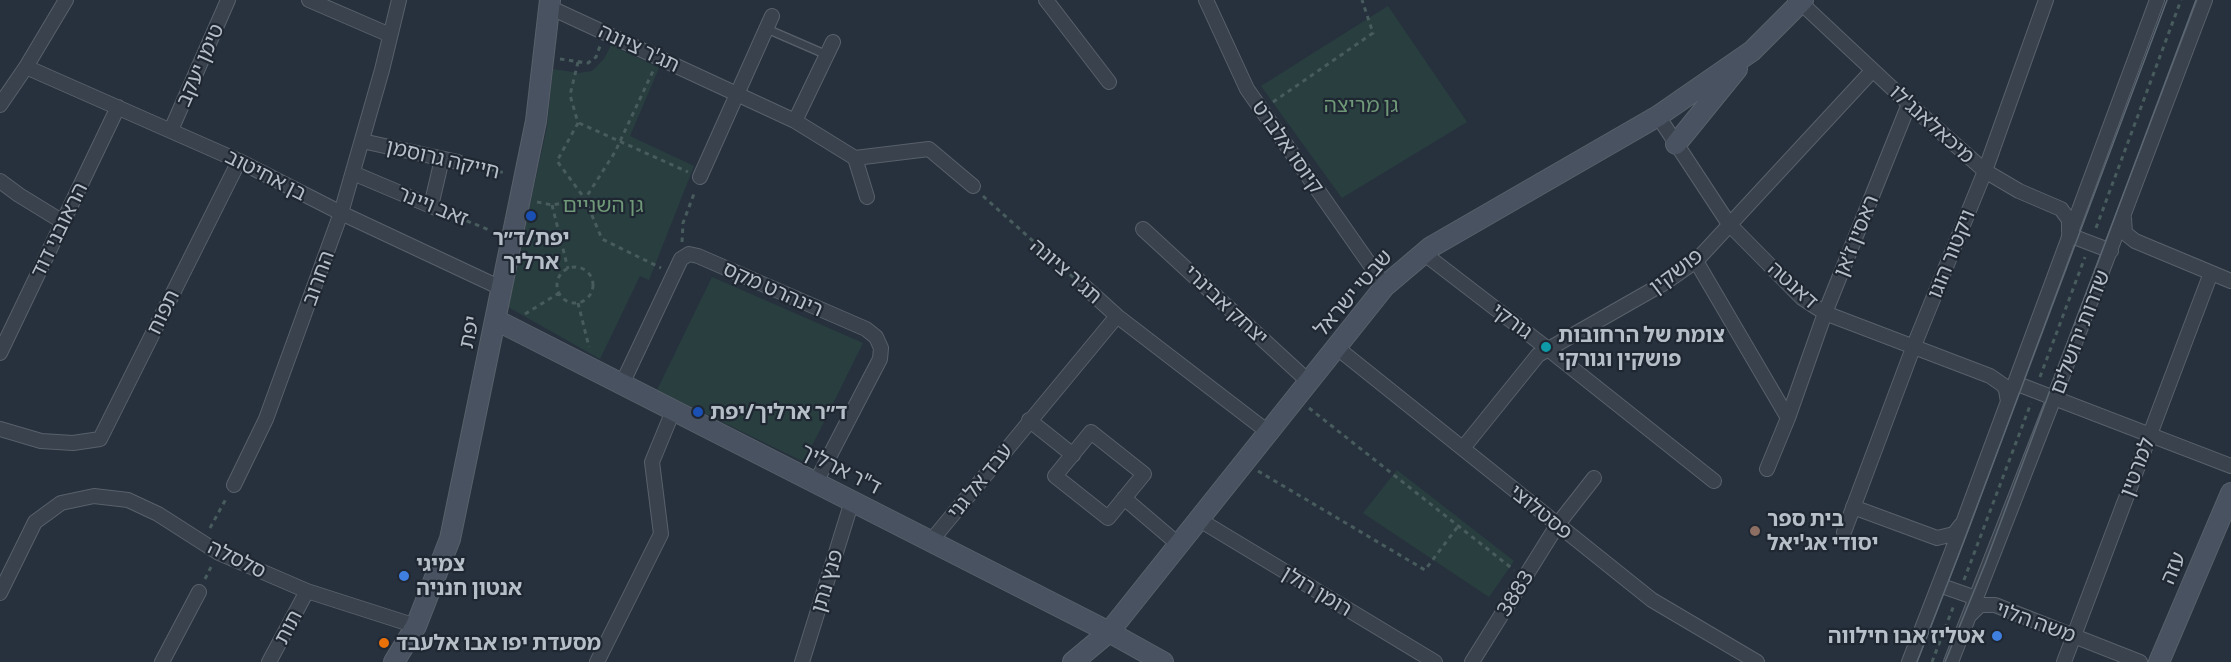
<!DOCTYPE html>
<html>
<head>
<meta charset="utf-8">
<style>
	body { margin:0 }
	canvas { display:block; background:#26313d }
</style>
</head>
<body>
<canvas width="2231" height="662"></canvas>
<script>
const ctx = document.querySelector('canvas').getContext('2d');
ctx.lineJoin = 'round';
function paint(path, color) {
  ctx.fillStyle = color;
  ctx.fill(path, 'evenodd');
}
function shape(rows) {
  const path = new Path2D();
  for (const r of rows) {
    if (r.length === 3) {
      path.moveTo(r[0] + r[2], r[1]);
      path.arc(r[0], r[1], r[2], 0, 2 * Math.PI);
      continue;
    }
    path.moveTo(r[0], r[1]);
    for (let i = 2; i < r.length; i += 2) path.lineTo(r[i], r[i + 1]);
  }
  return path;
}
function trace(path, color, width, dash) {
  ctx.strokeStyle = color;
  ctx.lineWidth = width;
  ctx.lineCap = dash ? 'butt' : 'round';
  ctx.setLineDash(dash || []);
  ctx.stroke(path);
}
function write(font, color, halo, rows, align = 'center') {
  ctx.font = font + ' Commissioner,"Noto Sans Hebrew",sans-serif';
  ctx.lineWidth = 4.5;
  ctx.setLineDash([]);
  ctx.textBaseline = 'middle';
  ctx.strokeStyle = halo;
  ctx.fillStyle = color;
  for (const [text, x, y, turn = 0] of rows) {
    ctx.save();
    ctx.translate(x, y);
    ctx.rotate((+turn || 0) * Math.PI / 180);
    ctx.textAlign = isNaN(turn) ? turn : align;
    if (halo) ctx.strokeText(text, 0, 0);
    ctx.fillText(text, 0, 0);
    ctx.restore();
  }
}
paint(shape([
	[1388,6,1467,122,1342,198,1261,86],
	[611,45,659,68,630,136,694,166,649,280,640,276,600,359,508,307,547,127,553,69,579,73,592,71,604,59],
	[712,277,863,343,804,462,657,390],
	[1397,470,1514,561,1489,597,1363,513]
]), '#293e3f');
const lane = shape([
	[767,29,827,55]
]);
const street = shape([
	[309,0,390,35],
	[1046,0,1109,82],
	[1206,0,1247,89,1385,286],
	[1795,0,1801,3,1909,104,1985,171,2019,191,2061,209,2069,220,2069,231],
	[549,7,795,121,855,158,867,197],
	[26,67,239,161,341,213,503,289],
	[0,105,26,67,66,0],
	[1658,116,1729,224,1802,298,1825,313,1990,376,2003,385,2006,390,2008,402],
	[795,121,833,42],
	[171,130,228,0],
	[362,141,458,162],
	[855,158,929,149,973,186],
	[353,173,438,209],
	[700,177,772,16],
	[0,181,19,195,63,222],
	[431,206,442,159],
	[2124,218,2125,233,2135,241,2231,281],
	[1143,229,1309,382],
	[2069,235,2111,251],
	[1422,252,1548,349,1714,481],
	[1696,261,1788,418],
	[1085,287,1117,316,1268,432],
	[1336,347,1652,600,1757,662],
	[0,353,118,107],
	[2015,383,2231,466],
	[622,384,681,259,689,254,698,256,866,329,876,337,881,348,880,359,816,482],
	[1029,420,1073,455],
	[0,429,41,441,73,443,100,439,239,161],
	[1091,432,1144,474,1108,518,1055,476,1091,432],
	[1463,448,1538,355,1666,282,1696,261,1872,71],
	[1767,469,1788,418,1825,313,1909,104],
	[234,485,266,419,341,213,382,70,399,0],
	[1124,498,1178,544],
	[1853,507,1937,538,1954,534,1961,525],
	[1198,519,1435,662],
	[1844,532,1913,348,1985,171,2046,0],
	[931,541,1117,316],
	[1939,585,1976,598],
	[0,593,35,522,61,503,94,496,128,500,158,514,219,553,307,591,416,626],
	[1971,614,1980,605,1995,605,2140,662],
	[162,662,199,592],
	[269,662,307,591],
	[597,662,661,534,652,462,673,411],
	[802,662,852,501],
	[1472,662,1558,524,1594,478],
	[1909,662,1963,523,2157,0],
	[1951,662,2054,398,2205,0],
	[2064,662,2211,273]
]);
const secondary = shape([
	[1676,144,1737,69],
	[496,320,1109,632,1163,662],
	[394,662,416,626,450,539,536,121,550,0],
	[1073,662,1109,632,1385,286,1431,247,1658,116,1752,51,1803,0],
	[2159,662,2231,493]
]);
trace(lane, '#58606b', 10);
trace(street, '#58606b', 16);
trace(secondary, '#58606b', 22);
trace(shape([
	[560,59,588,63,596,57,600,46],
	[578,62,570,95,578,123,557,161,585,199,602,239,661,268],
	[1273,102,1373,33,1362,0],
	[579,123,688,172],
	[472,166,506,173],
	[983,196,1074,278],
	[537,202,552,205,585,199,615,152,653,71],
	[552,205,568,269],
	[450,214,494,232],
	[2096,228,2181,0],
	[682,242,683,223,695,191],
	[575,285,18],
	[578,303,589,347],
	[525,314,559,293],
	[2040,377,2085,257],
	[1309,408,1514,570],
	[1258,471,1425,570,1459,525],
	[210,528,227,497],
	[205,579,211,567],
	[1964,580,2031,403],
	[1932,662,1954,605]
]), '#485b5d', 3, [4.5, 4.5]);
trace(lane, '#3a424d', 7);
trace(street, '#3a424d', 14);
trace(secondary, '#485260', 20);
trace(shape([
	[1917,662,1959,554,2167,0],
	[1945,662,1985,564,2196,0]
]), '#5c6774', 1.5);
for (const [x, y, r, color] of [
	[531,216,6,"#1a4fb4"],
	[1546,347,6,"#0f9aa8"],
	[698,412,6,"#1a4fb4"],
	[1755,531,6,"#8d6e63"],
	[404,576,6,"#3f7fe0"],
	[1997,636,6,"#3f7fe0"],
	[384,643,6,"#e8710a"]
]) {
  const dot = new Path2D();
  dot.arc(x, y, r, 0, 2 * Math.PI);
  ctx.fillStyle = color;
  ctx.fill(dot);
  trace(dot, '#1f2732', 2);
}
write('21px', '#b6bec8', '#1f2732', [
	["תג'ר ציונה",639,48,25],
	["טימן יעקב",200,65,-66],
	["מיכאלאנג'לו",1932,124,42],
	["קיוסו אלברט",1288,147,55],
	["חייקה גרוסמן",443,159,13],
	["בן אחיטוב",266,175,27],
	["זאב ויינר",433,206,22],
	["הראובני דוד",59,230,-64],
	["ראסין ז'אן",1856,236,-68],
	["ויקטור הוגו",1951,254,-68],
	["תג'ר ציונה",1066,271,41],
	["פושקין",1676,271,-37],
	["החרוב",318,278,-70],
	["דאנטה",1793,285,42],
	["רינהרט מקס",773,289,24],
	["שבטי ישראל",1353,293,-49],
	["יצחק אבינרי",1226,305,43],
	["תפוח",163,312,-64],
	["גורקי",1512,321,37],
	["יפת",469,332,-78],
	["שדרות ירושלים",2080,332,-69],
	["למרטין",2137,467,-69],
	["ד\"ר ארליך",841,469,27],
	["עבד אל גני",980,481,-51],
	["פסטלוצי",1541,512,39],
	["סלסלה",237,559,26],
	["עזה",2173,568,-67],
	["פנץ נתן",827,581,-73],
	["רומן רולן",1317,591,31],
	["3883",1515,593,-58],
	["משה הלוי",2036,622,20],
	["תות",288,627,-62]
]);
write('21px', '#6e9877', '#1f2732', [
	["גן מריצה",1361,105],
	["גן השניים",603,205]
]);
write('bold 21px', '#b6bec8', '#1f2732', [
	["יפת/ד״ר",531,238,"center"],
	["ארליך",531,262,"center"],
	["צומת של הרחובות",1558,335],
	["פושקין וגורקי",1558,359],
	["ד״ר ארליך/יפת",710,412],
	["בית ספר",1767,519],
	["יסודי אג'יאל",1767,543],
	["צמיגי",416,564],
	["אנטון חנניה",416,588],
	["אטליז אבו חילווה",1985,636,"right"],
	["מסעדת יפו אבו אלעבד",396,643]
], 'left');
</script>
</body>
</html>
